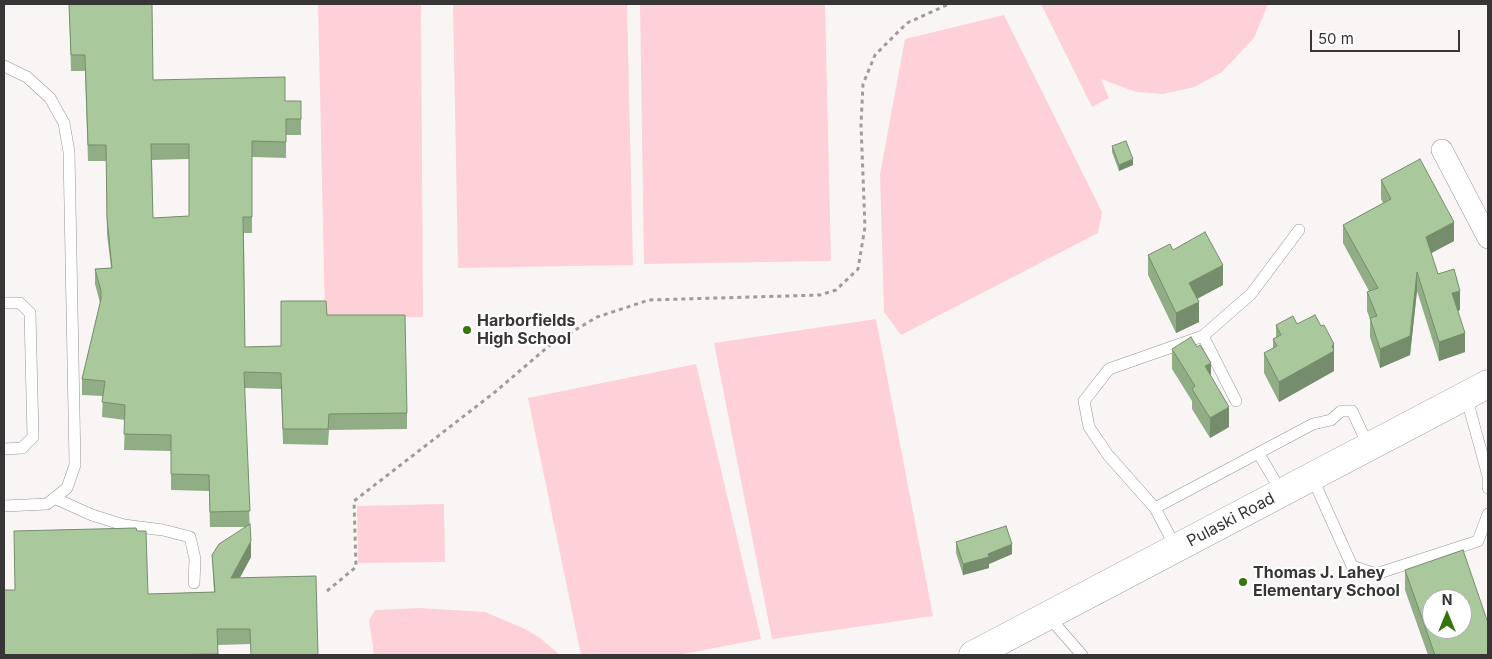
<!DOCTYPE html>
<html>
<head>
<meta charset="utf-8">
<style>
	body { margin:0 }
	#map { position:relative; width:1492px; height:659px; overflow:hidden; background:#f9f5f5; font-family:Inter,sans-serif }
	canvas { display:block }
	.frame { position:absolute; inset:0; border:5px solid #373535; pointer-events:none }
	.north { position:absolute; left:1422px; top:589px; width:50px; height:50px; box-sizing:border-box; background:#fff; border:1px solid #afaeae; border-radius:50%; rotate:0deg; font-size:14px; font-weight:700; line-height:20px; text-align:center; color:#373535 }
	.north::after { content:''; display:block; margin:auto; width:18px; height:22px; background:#36740d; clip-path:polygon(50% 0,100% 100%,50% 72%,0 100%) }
	.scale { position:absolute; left:1310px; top:30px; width:150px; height:22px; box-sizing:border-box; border:2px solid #373535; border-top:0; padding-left:6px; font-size:15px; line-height:18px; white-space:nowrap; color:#373535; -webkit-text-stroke:4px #fff; paint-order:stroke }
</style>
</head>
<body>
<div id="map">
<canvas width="1492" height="659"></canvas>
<div class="frame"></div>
<div class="north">N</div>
<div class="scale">50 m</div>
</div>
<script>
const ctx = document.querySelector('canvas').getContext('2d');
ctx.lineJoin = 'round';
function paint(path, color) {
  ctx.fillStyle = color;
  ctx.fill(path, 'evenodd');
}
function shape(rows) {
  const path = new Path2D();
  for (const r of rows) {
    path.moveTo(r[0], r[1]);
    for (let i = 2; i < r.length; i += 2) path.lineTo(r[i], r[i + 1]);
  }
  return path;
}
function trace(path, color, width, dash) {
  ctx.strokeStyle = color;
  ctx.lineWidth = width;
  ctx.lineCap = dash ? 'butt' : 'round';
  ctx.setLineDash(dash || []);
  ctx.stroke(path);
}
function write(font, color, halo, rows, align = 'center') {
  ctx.font = font + ' Inter,sans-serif';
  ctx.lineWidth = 4;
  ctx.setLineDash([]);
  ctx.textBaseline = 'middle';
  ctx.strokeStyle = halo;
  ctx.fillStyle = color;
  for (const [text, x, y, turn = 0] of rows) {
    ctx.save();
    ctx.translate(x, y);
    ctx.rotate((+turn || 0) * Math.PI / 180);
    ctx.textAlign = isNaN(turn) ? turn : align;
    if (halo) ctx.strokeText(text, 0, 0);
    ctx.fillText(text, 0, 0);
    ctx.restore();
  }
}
paint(shape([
	[318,4,421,4,423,317,325,317],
	[453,4,627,4,633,265,458,268],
	[640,4,825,4,831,261,644,264],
	[1041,4,1268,4,1254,38,1222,72,1194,87,1163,94,1136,92,1101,79,1109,98,1092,107],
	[1004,15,1102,212,1098,233,901,335,884,312,880,174,905,39],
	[876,319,933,616,772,639,714,343],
	[696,364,761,639,678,655,581,655,528,398],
	[444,504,445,562,358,563,357,506],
	[420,608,485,612,523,628,539,637,560,655,374,655,369,620,375,610]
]), '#fed1d9');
const lane = shape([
	[4,66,27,77,50,98,64,123,69,152,75,465,67,488,47,504,4,506],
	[4,303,20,303,30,313,33,437,22,448,4,449],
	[1203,336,1236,401],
	[1466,396,1488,476,1488,488],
	[1259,454,1282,493],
	[1312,477,1352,566,1376,574,1478,541,1488,514],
	[54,498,92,515,124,525,163,530,190,537,195,559,194,583],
	[1155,508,1108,455,1089,427,1084,401,1109,369,1203,336,1251,294,1299,230],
	[1176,548,1155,508,1313,424,1331,420,1341,411,1352,411,1369,447],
	[1048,616,1082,655]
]);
const street = shape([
	[1442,150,1488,238]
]);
const secondary = shape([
	[973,655,1488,384]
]);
trace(lane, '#989495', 12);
trace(street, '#989495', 22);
trace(secondary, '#989495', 29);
trace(shape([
	[327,591,356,567,354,501,495,392,550,345,597,317,649,300,820,295,836,290,858,269,865,227,861,125,863,84,875,55,907,23,949,4]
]), '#9f9c9c', 3, [4, 4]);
trace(lane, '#fff', 11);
trace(street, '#fff', 21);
trace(secondary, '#fff', 28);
paint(shape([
	[69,4,153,80,285,101,301,101,301,135,286,135,286,158,252,157,252,233,244,233,245,347,281,346,327,315,407,413,407,429,329,430,328,445,283,444,281,389,244,388,251,557,240,578,316,576,250,644,218,645,218,655,4,655,148,594,214,592,212,555,245,527,210,527,209,491,171,490,171,451,124,450,125,420,102,417,103,396,82,395,82,379,100,303,95,284,95,269,111,268,107,234,106,161,88,161,85,71,71,71],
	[189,159,189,216,153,218,152,160],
	[1112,146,1133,165,1119,171,1112,152],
	[1381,180,1454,241,1431,253,1438,274,1460,310,1458,311,1465,352,1439,361,1417,291,1410,355,1380,368,1370,337,1370,319,1367,311,1367,292,1369,291,1343,243,1343,225,1383,203,1381,199],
	[1173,250,1223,285,1197,299,1199,322,1176,333,1148,275,1148,255],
	[1297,324,1334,364,1334,371,1279,402,1264,373,1264,353,1273,348,1273,339,1276,338,1276,325],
	[1172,349,1211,376,1229,427,1210,438,1192,409,1192,401,1172,369],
	[956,542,1012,554,989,564,989,568,963,575,956,553],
	[1405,570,1488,655,1428,655,1405,590]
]), '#91ad86');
paint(shape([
	[1133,159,1133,165,1119,171,1119,165],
	[1454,222,1454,241,1426,256,1426,237],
	[1223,265,1223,285,1189,303,1189,283],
	[1417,272,1417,291,1410,355,1380,368,1380,349],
	[1460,291,1460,310,1452,312,1452,293],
	[1199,302,1199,322,1176,333,1176,313],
	[1465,333,1465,352,1439,361,1439,342],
	[1334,344,1334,371,1279,402,1279,382],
	[1211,363,1211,383,1205,366],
	[1229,407,1229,427,1210,438,1210,418],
	[251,541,251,557,231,593,231,578],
	[1012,544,1012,554,989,564,989,568,963,575,963,564]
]), '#768d6d');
const building = shape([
	[69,4,152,4,153,80,285,77,285,101,301,101,301,119,286,119,286,142,252,141,252,217,243,217,245,347,281,346,281,301,326,301,327,315,405,315,407,413,329,414,328,429,283,429,281,373,244,372,250,511,210,512,209,475,171,474,171,435,124,434,125,405,102,402,105,381,82,379,101,299,101,291,95,269,112,268,107,218,106,145,88,145,85,55,71,55,69,4],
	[151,144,189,144,189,216,153,218,151,144],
	[1126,141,1133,159,1119,165,1112,146,1126,141],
	[1420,159,1454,222,1426,237,1438,274,1454,269,1460,291,1452,293,1465,333,1439,342,1417,272,1410,336,1380,349,1370,318,1377,316,1367,292,1378,288,1343,225,1391,199,1381,180,1420,159],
	[1205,232,1223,265,1189,283,1199,302,1176,313,1148,255,1170,244,1173,250,1205,232],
	[1315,315,1321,326,1324,325,1334,344,1332,346,1334,351,1279,382,1264,353,1277,346,1273,339,1281,335,1276,325,1293,316,1297,324,1315,315],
	[1191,337,1197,347,1200,345,1211,363,1205,366,1229,407,1210,418,1192,389,1195,386,1172,349,1191,337],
	[250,524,251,541,231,578,316,576,318,655,251,655,250,629,217,629,218,654,151,655,4,655,4,590,15,590,14,531,136,528,137,531,146,531,148,594,215,592,212,555,219,544,250,524],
	[1006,526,1012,544,988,554,989,557,963,564,956,542,1006,526],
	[1463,550,1488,623,1488,655,1435,655,1405,570,1463,550],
	[1432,599,1462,599,1462,629,1432,629,1432,599]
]);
paint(building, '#a9c99c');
trace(building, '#768d6d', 1);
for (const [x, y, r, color] of [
	[467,330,5,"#36740d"],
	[1243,582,5,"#36740d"]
]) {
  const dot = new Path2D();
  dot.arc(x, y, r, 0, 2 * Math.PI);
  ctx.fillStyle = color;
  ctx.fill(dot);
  trace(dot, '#fff', 2);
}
write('bold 16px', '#373535', '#fff', [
	["Harborfields",477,321],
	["High School",477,339],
	["Thomas J. Lahey",1253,573],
	["Elementary School",1253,591]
], 'left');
write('16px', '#373535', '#fff', [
	["Pulaski Road",1231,520,-28]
]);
</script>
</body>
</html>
